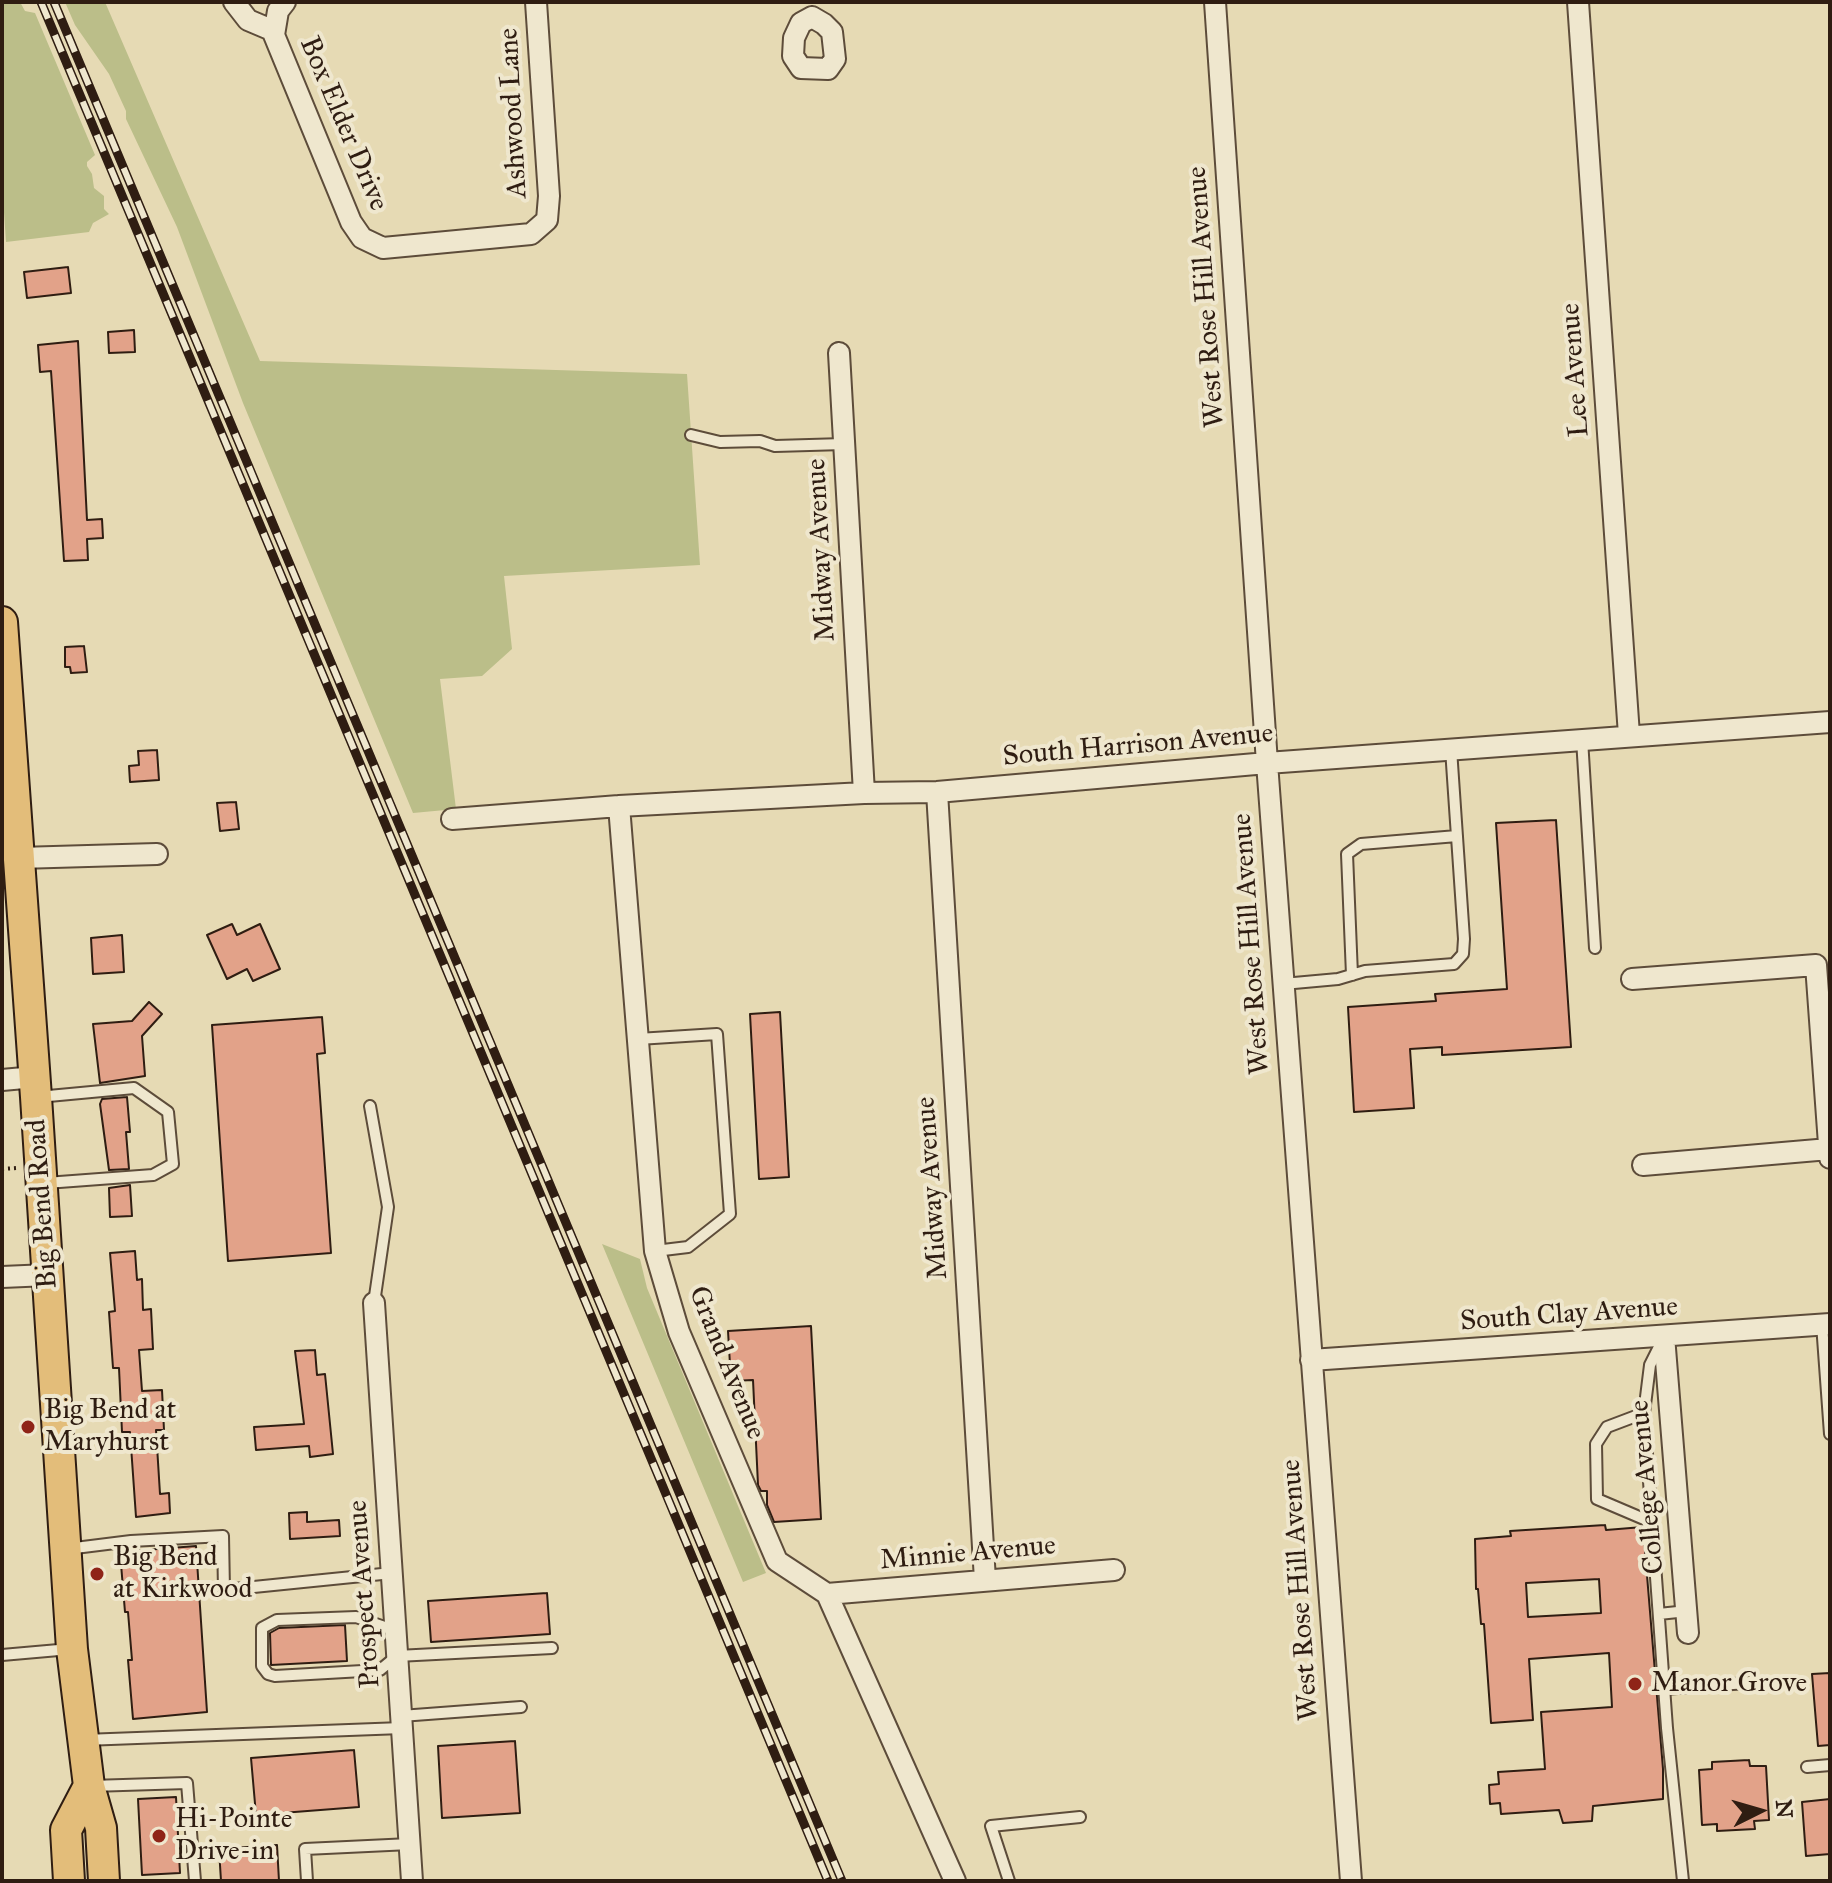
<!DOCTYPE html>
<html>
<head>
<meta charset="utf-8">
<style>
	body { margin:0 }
	#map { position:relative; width:1832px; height:1883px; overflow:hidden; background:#e6dab4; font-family:"IM FELL Great Primer",serif }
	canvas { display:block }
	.frame { position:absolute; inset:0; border:4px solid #2f1d12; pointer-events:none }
	.north { position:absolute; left:1720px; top:1771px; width:80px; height:80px; -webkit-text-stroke:6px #efe7ce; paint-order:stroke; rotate:85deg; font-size:22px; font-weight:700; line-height:32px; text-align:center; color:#2f1d12 }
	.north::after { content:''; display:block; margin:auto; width:28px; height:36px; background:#2f1d12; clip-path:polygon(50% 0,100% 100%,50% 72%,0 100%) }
</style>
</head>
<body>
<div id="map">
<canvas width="1832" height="1883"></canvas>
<div class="frame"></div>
<div class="north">N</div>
</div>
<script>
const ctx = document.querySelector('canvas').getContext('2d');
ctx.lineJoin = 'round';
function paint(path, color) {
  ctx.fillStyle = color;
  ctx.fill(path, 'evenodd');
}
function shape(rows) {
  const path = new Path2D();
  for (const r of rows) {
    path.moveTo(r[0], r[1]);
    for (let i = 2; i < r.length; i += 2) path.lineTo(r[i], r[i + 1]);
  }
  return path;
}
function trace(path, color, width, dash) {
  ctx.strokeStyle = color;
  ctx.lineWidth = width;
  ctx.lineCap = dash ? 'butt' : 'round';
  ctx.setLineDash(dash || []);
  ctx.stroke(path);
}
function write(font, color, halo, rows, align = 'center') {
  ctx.font = font + ' "IM FELL Great Primer",serif';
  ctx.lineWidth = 8;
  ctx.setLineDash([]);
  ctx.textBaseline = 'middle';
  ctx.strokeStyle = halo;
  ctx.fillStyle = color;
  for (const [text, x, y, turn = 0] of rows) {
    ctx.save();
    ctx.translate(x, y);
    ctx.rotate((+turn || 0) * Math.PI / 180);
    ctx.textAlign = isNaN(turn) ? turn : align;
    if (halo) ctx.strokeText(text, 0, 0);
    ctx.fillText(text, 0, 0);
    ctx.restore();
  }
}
paint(shape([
	[2,2,20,2,25,11,35,13,95,155,87,162,87,166,92,174,94,188,104,196,104,209,109,214,93,223,89,232,6,242,2,183],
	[65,2,105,2,260,361,687,374,700,565,504,576,512,649,482,676,440,679,456,809,413,813,243,403,177,227,126,119,126,111,109,74,75,25],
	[602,1244,640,1259,647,1288,766,1573,743,1582]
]), '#bbbe89');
const building = shape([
	[68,267,71,293,27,298,24,272,68,267],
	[134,330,135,352,109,353,108,332,134,330],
	[78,341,87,520,102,519,103,538,87,539,88,560,64,561,51,371,40,372,38,345,78,341],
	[84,646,87,672,71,673,70,667,65,667,65,647,84,646],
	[157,750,159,780,130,782,129,766,139,765,138,751,157,750],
	[236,802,239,829,220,831,217,803,236,802],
	[1556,820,1571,1047,1442,1055,1442,1047,1410,1049,1414,1108,1354,1112,1348,1007,1436,1001,1435,994,1507,989,1496,823,1556,820],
	[232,924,237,935,260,924,280,969,253,981,247,969,227,979,207,935,232,924],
	[122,935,124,972,93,974,91,938,122,935],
	[149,1002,162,1014,142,1036,145,1076,100,1083,93,1024,132,1021,149,1002],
	[780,1012,789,1177,759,1179,750,1014,780,1012],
	[322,1017,325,1053,317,1054,331,1253,228,1261,212,1025,322,1017],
	[127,1097,130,1132,126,1132,129,1169,109,1170,100,1104,102,1099,127,1097],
	[130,1185,132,1216,110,1217,109,1188,130,1185],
	[135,1251,137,1280,142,1279,143,1310,151,1309,153,1349,139,1350,142,1391,162,1390,164,1430,156,1430,160,1494,169,1493,170,1513,136,1517,130,1432,122,1432,119,1368,113,1368,109,1312,115,1311,110,1253,135,1251],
	[811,1326,821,1519,774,1522,767,1505,767,1491,761,1491,758,1485,753,1380,731,1381,728,1331,811,1326],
	[315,1350,317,1375,325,1374,333,1454,310,1457,309,1446,256,1450,254,1427,304,1424,295,1351,315,1350],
	[307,1512,307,1522,339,1520,340,1536,290,1539,289,1513,307,1512],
	[1605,1525,1606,1530,1643,1527,1663,1769,1663,1799,1593,1806,1592,1821,1563,1823,1559,1810,1501,1814,1500,1803,1490,1804,1489,1785,1499,1784,1498,1772,1545,1769,1541,1712,1612,1707,1609,1653,1529,1659,1533,1720,1491,1723,1484,1624,1481,1624,1478,1589,1476,1589,1475,1539,1511,1536,1510,1531,1605,1525],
	[1599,1579,1601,1613,1528,1617,1526,1583,1599,1579],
	[196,1546,207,1712,133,1719,128,1660,132,1660,128,1612,125,1612,120,1552,196,1546],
	[547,1593,550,1634,431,1642,428,1601,547,1593],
	[345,1625,347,1661,271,1665,270,1633,279,1628,345,1625],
	[1830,1673,1830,1745,1818,1746,1812,1674,1830,1673],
	[515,1741,520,1813,442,1818,438,1746,515,1741],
	[354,1750,359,1807,256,1815,251,1758,354,1750],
	[1749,1760,1750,1766,1766,1766,1769,1820,1754,1821,1755,1829,1717,1831,1717,1824,1702,1825,1699,1770,1712,1769,1712,1762,1749,1760],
	[176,1797,180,1873,142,1875,138,1799,176,1797],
	[1830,1799,1830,1854,1806,1856,1802,1802,1830,1799],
	[277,1845,279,1881,221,1881,219,1849,277,1845]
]);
paint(building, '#e2a289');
trace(building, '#2f1d12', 2);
const service = shape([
	[691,435,720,442,760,441,775,446,844,444],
	[1582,739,1595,948],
	[1352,975,1347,854,1361,844,1457,836],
	[1283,984,1338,979,1365,971,1454,964,1463,954,1464,939,1451,749],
	[638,1039,717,1034,730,1214,688,1247,655,1251],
	[38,1097,134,1088,168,1112,173,1164,153,1175,46,1183],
	[370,1106,388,1207,374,1303],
	[1822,1324,1830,1434],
	[1661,1343,1650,1365,1644,1413,1667,1728,1683,1881],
	[1644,1413,1607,1427,1596,1444,1597,1499,1651,1522],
	[67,1549,131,1541,223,1536,224,1590,392,1573],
	[1659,1614,1687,1611],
	[396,1631,356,1617,277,1620,262,1628,262,1666,268,1674,275,1676,380,1670,397,1656,552,1648],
	[2,1655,70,1649],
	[1664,1689,1747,1683],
	[401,1716,521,1707],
	[84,1740,402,1728],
	[1807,1767,1830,1765],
	[91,1786,187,1783,195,1881],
	[307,1881,305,1849,410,1844],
	[1009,1881,991,1826,1080,1817]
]);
const minor = shape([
	[234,2,248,20,274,31],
	[285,2,278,11,274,35,351,222,362,238,383,248,531,234,547,220,549,196,536,2],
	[1215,2,1267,763,1351,1881],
	[1578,2,1629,735],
	[812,17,824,24,832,32,835,59,828,69,801,68,793,56,794,38,801,23,812,17],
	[839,353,864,793],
	[937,792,985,1580],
	[619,806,655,1251,679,1332,777,1561,827,1594,955,1881],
	[452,819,619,806,864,793,937,792,1267,763,1830,722],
	[19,858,157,854],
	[1632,979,1816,965,1830,1158],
	[2,1080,35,1077],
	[1643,1165,1829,1149],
	[2,1277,48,1275],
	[374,1303,412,1881],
	[1664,1336,1688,1633],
	[1311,1360,1830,1324],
	[827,1594,1114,1570]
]);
const primary = shape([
	[2,622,36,1097,72,1649,89,1786,101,1828,104,1881],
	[69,1881,66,1830,89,1786]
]);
trace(service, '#5d4c3a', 14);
trace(minor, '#5d4c3a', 24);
trace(primary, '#2f1d12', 34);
trace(shape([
	[2,1169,17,1168]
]), '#2f1d12', 4, [2, 4]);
trace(service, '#efe7ce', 10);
trace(minor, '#efe7ce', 20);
trace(primary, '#e3bd7a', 30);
const rail = shape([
	[41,2,828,1881],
	[54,2,842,1881]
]);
trace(rail, '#2f1d12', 9);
trace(rail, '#efe7ce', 6, [18]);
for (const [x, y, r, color] of [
	[28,1427,8,"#8f2418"],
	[97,1574,8,"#8f2418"],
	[1635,1684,8,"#8f2418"],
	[159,1836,8,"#8f2418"]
]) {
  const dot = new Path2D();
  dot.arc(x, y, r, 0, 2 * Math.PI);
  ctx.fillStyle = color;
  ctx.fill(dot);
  trace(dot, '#efe7ce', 3);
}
write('28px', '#2f1d12', '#efe7ce', [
	["Ashwood Lane",514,113,-93],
	["Box Elder Drive",343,124,67],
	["West Rose Hill Avenue",1207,297,-94],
	["Lee Avenue",1576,370,-94],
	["Midway Avenue",822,550,-93],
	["South Harrison Avenue",1138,746,-5],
	["West Rose Hill Avenue",1252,944,-94],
	["Midway Avenue",933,1188,-94],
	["Big Bend Road",43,1204,-94],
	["South Clay Avenue",1569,1315,-4],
	["Grand Avenue",726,1363,68],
	["College Avenue",1648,1487,-95],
	["Minnie Avenue",968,1554,-5],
	["West Rose Hill Avenue",1301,1590,-94],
	["Prospect Avenue",365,1594,-94]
]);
write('28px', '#2f1d12', '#efe7ce', [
	["Big Bend at",44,1411],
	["Maryhurst",44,1443],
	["Big Bend",113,1558],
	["at Kirkwood",113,1590],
	["Manor Grove",1651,1684],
	["Hi-Pointe",175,1820],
	["Drive-in",175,1852]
], 'left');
</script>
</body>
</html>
